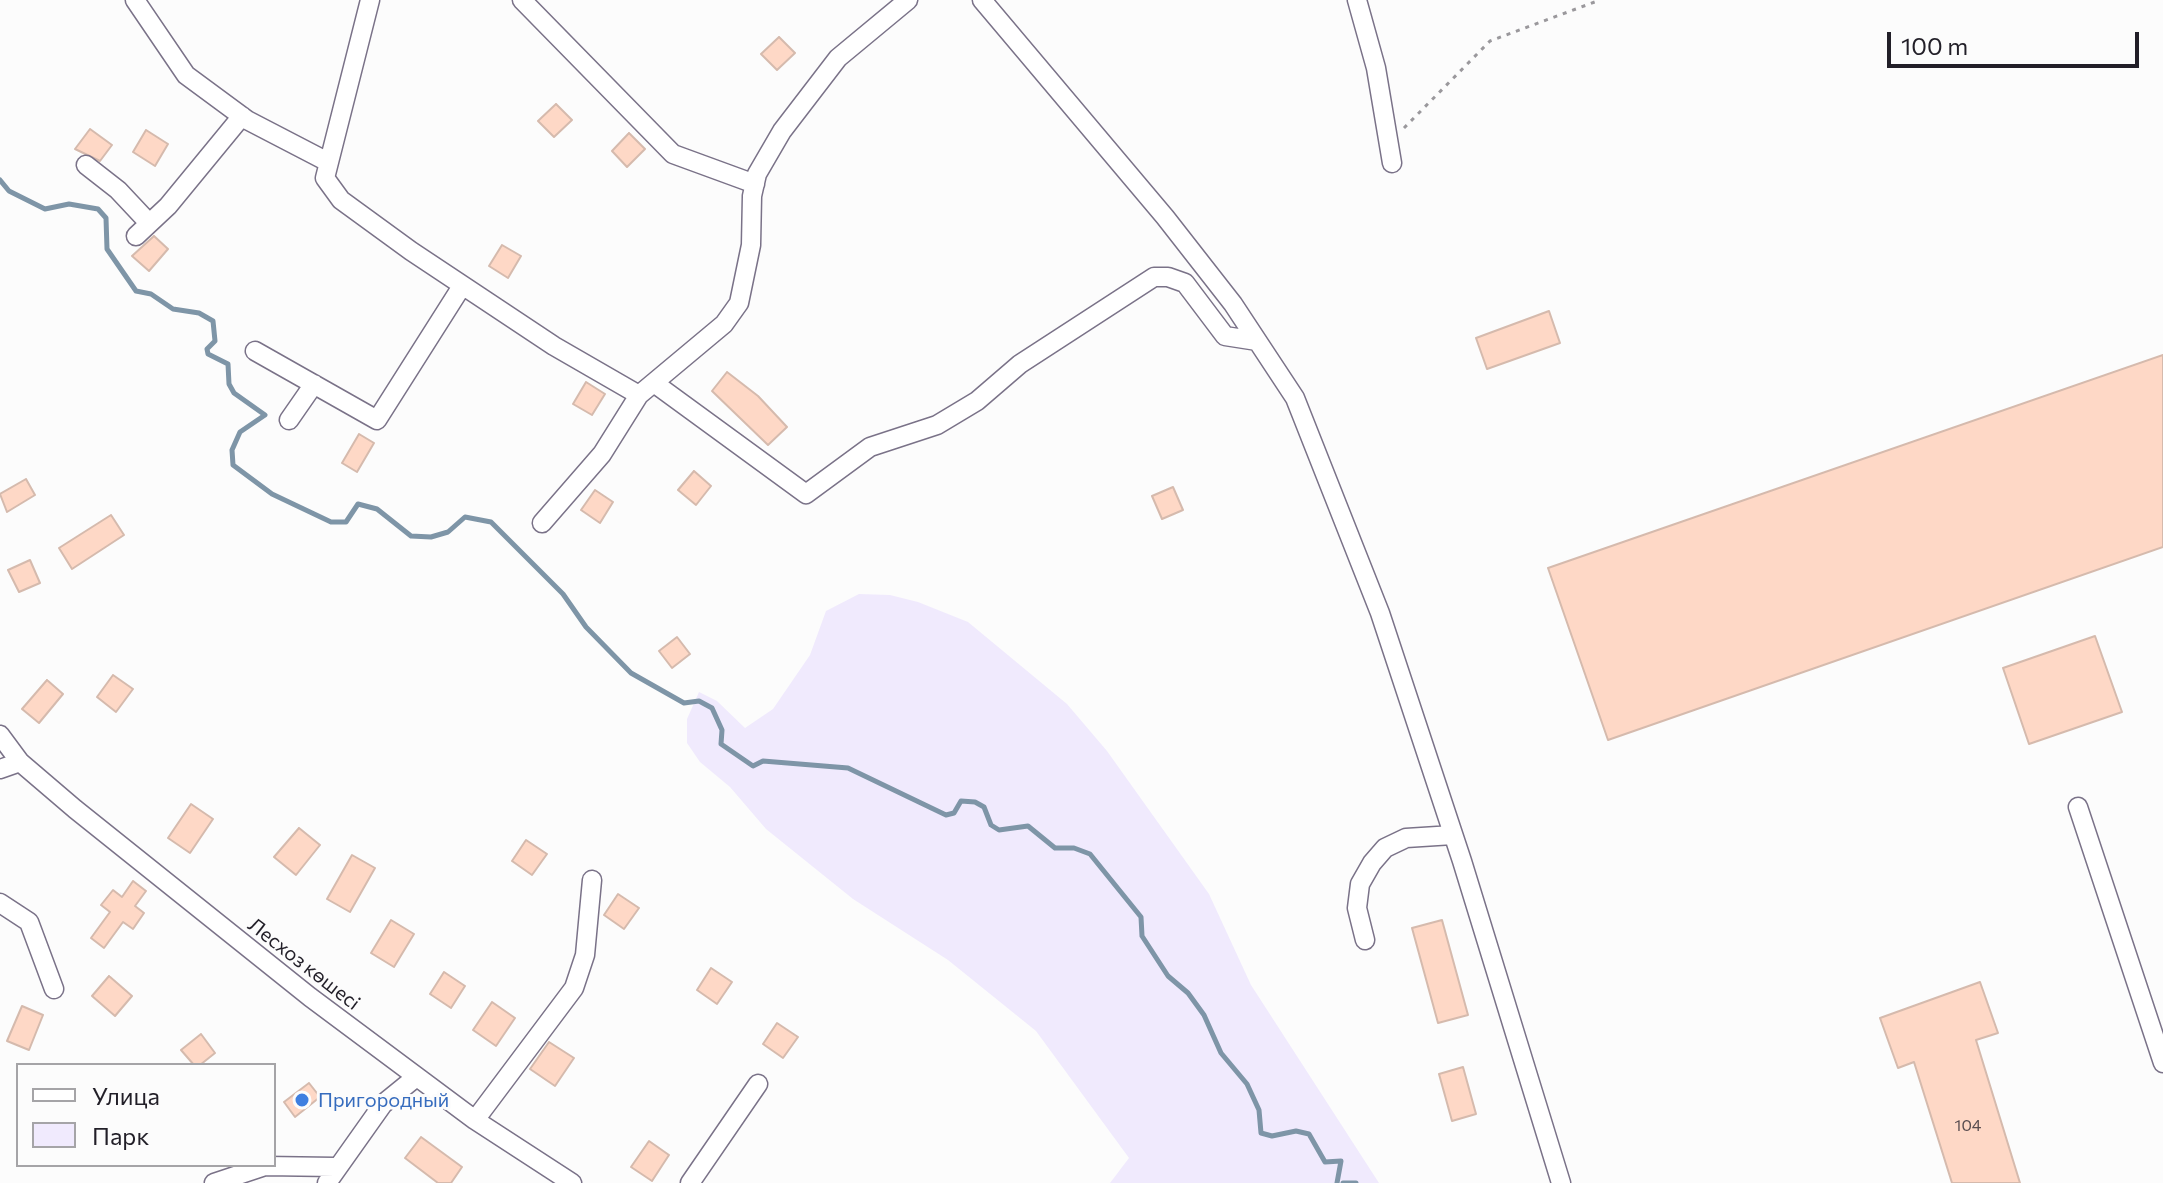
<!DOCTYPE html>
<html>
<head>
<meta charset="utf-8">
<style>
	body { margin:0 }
	#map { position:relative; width:2163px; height:1183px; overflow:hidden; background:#fcfcfc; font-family:Commissioner,sans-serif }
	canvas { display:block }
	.legend { position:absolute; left:16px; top:1063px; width:260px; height:104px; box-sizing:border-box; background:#fcfcfc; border:2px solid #a5a4a7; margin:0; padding:10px 14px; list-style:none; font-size:24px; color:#221f28 }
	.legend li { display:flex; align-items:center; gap:16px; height:40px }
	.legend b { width:40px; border:2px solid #a5a4a7 }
	.scale { position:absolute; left:1887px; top:32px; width:252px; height:36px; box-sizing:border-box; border:4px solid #221f28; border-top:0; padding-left:10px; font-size:24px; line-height:28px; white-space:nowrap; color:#221f28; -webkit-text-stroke:6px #fcfcfc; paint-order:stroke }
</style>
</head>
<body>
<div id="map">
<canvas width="2163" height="1183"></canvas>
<ul class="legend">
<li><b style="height:10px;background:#fff"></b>Улица</li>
<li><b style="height:22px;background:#f0eafd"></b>Парк</li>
</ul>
<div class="scale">100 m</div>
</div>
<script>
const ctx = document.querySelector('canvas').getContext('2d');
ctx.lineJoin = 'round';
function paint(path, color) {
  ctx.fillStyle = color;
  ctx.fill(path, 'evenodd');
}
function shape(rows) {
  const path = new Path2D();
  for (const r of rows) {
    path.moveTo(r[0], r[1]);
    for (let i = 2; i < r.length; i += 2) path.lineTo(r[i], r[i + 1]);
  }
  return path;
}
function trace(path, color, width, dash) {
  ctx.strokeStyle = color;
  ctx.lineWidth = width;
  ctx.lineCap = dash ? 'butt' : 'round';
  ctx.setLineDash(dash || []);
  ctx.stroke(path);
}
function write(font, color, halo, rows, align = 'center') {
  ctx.font = font + ' Commissioner,sans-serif';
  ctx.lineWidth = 6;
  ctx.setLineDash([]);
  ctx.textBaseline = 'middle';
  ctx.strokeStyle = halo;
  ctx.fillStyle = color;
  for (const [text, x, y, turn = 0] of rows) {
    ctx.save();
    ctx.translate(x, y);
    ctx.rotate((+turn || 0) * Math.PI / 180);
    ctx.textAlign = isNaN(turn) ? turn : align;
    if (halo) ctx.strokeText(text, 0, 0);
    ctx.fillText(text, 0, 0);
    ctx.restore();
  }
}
paint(shape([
	[859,594,890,595,918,602,968,622,1067,704,1107,751,1209,894,1251,985,1379,1183,1110,1183,1129,1158,1036,1031,948,960,853,899,766,829,730,787,700,762,687,743,687,719,699,692,717,701,745,728,773,709,810,655,826,611]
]), '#f0eafd');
trace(shape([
	[0,180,9,191,45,209,69,204,98,209,106,218,107,249,136,291,151,294,173,309,199,313,213,321,215,341,207,349,208,354,228,364,229,384,234,393,265,415,240,432,232,450,233,465,272,494,331,522,346,522,358,504,377,509,411,536,431,537,448,532,465,517,491,522,563,594,586,627,631,673,684,703,699,701,712,708,722,730,721,744,753,766,763,761,848,768,946,815,954,813,961,801,975,802,984,807,991,825,999,830,1028,826,1055,848,1074,848,1090,854,1141,917,1142,936,1168,976,1188,993,1204,1015,1221,1053,1247,1084,1259,1110,1261,1133,1272,1136,1296,1131,1309,1134,1325,1162,1341,1161,1337,1183],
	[1343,1183,1356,1183]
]), '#7e95a7', 5);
const building = shape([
	[779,37,795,53,777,70,761,54,779,37],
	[556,104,572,120,554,137,538,121,556,104],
	[90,129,112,145,100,161,75,149,90,129],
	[146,130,168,144,155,166,133,152,146,130],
	[629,133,645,149,627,167,612,151,629,133],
	[154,236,168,249,149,271,132,256,154,236],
	[502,245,521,256,508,278,489,266,502,245],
	[1549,311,1560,343,1487,369,1476,338,1549,311],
	[2163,355,2163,547,1608,740,1548,568,2163,355],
	[727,372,758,396,787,427,768,445,712,391,727,372],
	[586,382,605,394,592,415,573,404,586,382],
	[359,434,374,443,357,472,342,463,359,434],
	[694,471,711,486,696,505,678,490,694,471],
	[26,479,35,495,7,512,0,494,26,479],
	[1173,487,1183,510,1162,519,1152,496,1173,487],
	[595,490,613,502,600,523,581,510,595,490],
	[111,515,124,535,72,569,59,548,111,515],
	[30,560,40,583,19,592,8,570,30,560],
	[2095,636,2122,712,2029,744,2003,668,2095,636],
	[677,637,690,654,672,668,659,651,677,637],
	[113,675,133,689,116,712,97,697,113,675],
	[47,680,63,694,39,723,22,709,47,680],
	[191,804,213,819,190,853,168,838,191,804],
	[299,828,320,845,296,875,274,857,299,828],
	[526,840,547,854,532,875,512,861,526,840],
	[352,855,375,868,350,912,327,899,352,855],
	[133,881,146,891,135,906,144,913,133,929,123,922,104,948,91,938,110,912,101,905,113,890,122,897,133,881],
	[618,894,639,908,624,929,604,915,618,894],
	[391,920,414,934,394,967,371,953,391,920],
	[1442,920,1468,1015,1438,1023,1412,928,1442,920],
	[711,968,732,982,717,1004,697,990,711,968],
	[444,972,465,986,451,1008,430,994,444,972],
	[109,976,132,996,115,1016,92,996,109,976],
	[1980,982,1998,1033,1976,1040,2020,1183,1952,1183,1914,1062,1898,1068,1880,1018,1980,982],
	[492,1002,515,1018,496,1046,473,1030,492,1002],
	[22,1006,43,1015,29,1050,7,1041,22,1006],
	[777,1023,798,1037,783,1058,763,1044,777,1023],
	[201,1034,215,1053,200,1065,194,1065,181,1050,201,1034],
	[549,1042,574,1058,555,1086,530,1069,549,1042],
	[1463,1067,1476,1114,1452,1121,1439,1074,1463,1067],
	[309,1083,320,1097,295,1117,284,1102,309,1083],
	[421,1137,462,1167,451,1183,438,1183,405,1158,421,1137],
	[649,1141,669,1155,652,1181,631,1167,649,1141]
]);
paint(building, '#fed8c6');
trace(building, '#d5baad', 2);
const minor = shape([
	[135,0,186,75,247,120,326,161],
	[370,0,325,178,341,200,411,251,554,346,639,395,724,324,739,303,751,245,752,196,757,174,782,131,838,58,908,0],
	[522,0,673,154,755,184],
	[982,0,1165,217,1233,304,1295,398,1380,613,1462,861,1561,1183],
	[1357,0,1376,68,1392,163],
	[86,165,118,190,149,223],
	[136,236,168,206,242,116],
	[255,351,377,420,462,286],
	[654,383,806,494,870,447,937,425,977,401,1020,364,1154,277,1168,277,1185,283,1225,336,1257,341],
	[289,420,314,384],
	[542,523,602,454,639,395],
	[0,735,20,762,75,809,310,997,475,1120,572,1183],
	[0,769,20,762],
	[2078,807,2163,1063],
	[0,903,29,922,54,989],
	[1365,940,1357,908,1360,884,1372,863,1385,848,1406,838,1453,835],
	[475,1120,574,988,585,955,592,880],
	[214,1183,265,1166,335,1167],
	[327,1183,383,1104,415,1078],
	[690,1183,758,1084]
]);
trace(minor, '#7a7288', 21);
trace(shape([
	[1404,128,1490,41,1600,0]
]), '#9a989c', 3, [4, 6]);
trace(minor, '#fff', 18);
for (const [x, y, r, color] of [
	[302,1100,8,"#3f7fe0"]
]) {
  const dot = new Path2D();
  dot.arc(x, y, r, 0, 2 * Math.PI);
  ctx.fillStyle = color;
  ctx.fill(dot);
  trace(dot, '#fcfcfc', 3);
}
write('16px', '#594d50', null, [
	["104",1968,1126]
]);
write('20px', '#221f28', '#fcfcfc', [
	["Лесхоз көшесі",304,964,38]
]);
write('20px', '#366cbe', '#fcfcfc', [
	["Пригородный",318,1100]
], 'left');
</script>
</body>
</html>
